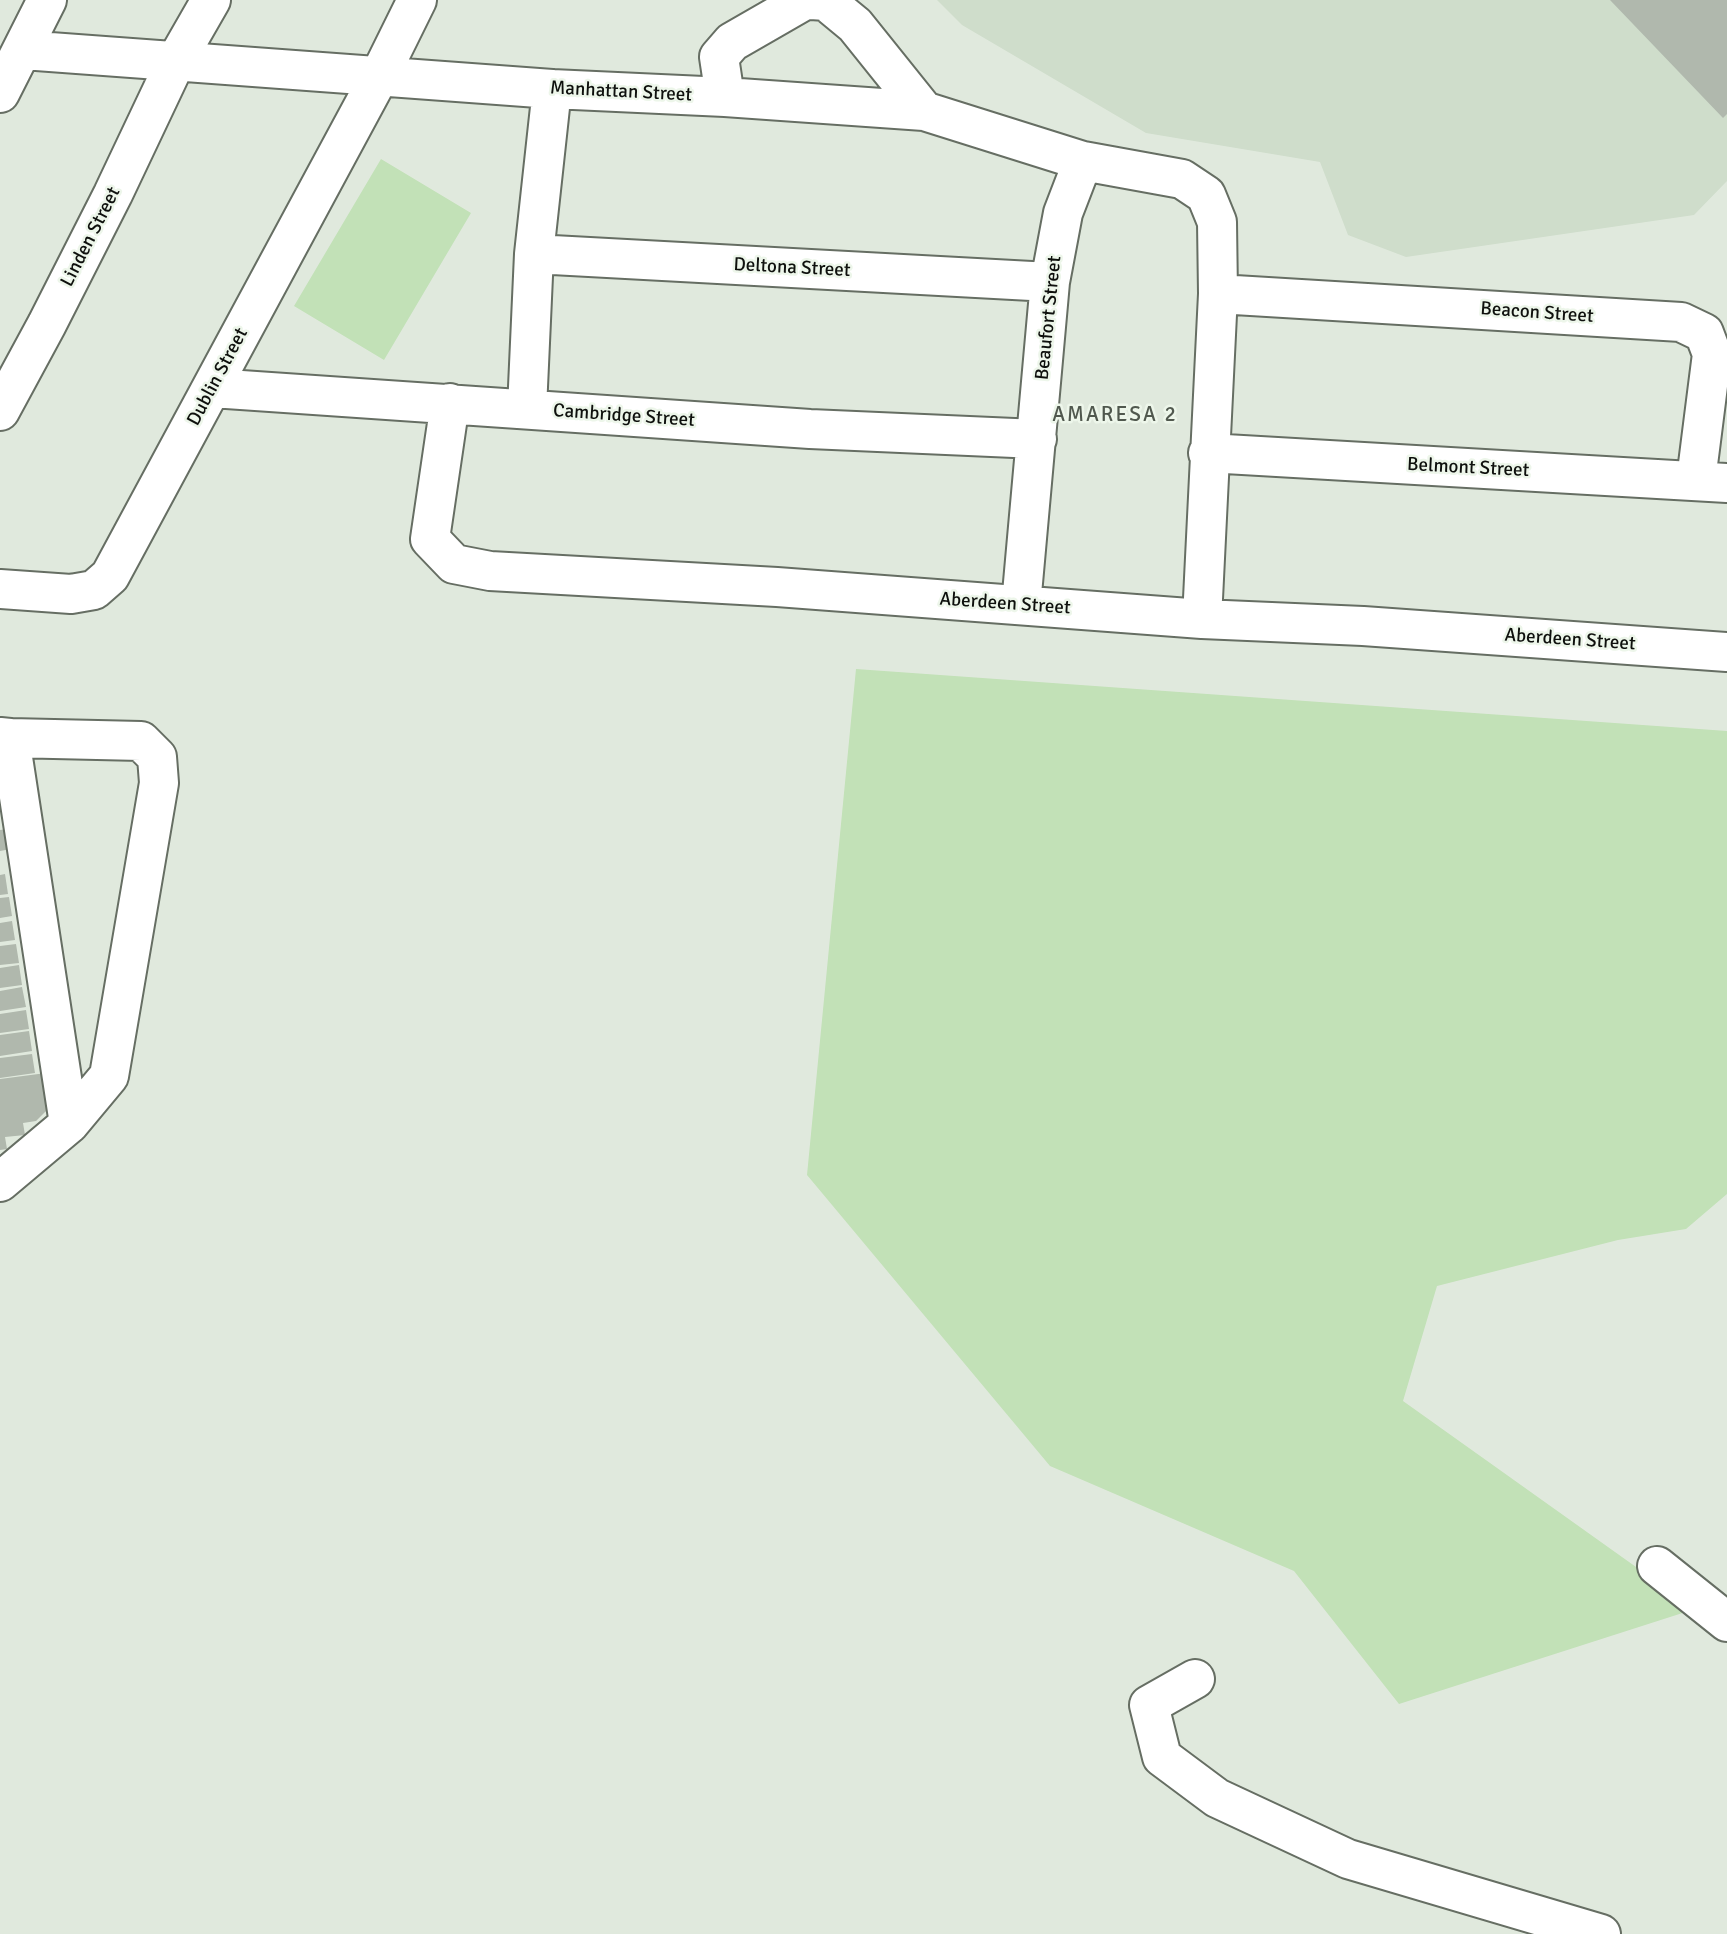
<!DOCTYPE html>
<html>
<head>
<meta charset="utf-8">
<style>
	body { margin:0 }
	canvas { display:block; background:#e0e9dd }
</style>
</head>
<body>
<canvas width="1727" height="1934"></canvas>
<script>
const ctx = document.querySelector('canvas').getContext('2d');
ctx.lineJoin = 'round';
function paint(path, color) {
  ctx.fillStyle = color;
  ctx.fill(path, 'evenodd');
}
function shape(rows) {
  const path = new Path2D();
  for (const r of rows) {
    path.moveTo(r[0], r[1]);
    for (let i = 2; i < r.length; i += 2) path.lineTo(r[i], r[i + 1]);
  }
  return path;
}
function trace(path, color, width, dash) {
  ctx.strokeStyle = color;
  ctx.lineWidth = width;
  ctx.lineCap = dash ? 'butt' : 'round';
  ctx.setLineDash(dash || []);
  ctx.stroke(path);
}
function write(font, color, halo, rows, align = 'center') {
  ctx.font = font + ' Signika,sans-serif';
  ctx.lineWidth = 5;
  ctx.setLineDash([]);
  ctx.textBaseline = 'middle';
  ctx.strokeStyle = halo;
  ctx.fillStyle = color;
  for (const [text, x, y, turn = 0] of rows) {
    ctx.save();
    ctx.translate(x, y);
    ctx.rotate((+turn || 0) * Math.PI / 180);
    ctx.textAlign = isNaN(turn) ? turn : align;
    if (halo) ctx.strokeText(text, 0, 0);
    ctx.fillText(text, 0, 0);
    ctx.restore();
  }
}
paint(shape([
	[937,0,1727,0,1727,181,1694,215,1406,257,1348,235,1320,162,1146,133,962,25]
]), '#cfddcb');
paint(shape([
	[381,159,471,213,384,360,294,306],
	[856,669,1727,731,1727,1194,1686,1229,1618,1240,1437,1286,1403,1401,1695,1609,1399,1704,1294,1571,1050,1466,807,1175]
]), '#c2e1b7');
paint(shape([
	[1610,0,1727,0,1727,114,1723,118],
	[8,829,11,849,0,851,0,830],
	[5,874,8,894,0,895,0,875],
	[9,897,12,916,0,918,0,898],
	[12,921,15,940,0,942,0,923],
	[16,944,19,963,0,965,0,946],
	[19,965,22,985,0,988,0,968],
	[22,987,26,1007,0,1011,0,991],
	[26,1010,29,1029,0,1033,0,1014],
	[29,1031,32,1051,0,1056,0,1035],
	[32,1054,35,1073,0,1078,0,1058],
	[46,1073,50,1107,36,1121,23,1123,25,1135,5,1137,7,1149,0,1150,0,1079]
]), '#b0b8ad');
const minor = shape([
	[811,0,826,1,855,25,924,111],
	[23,50,552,89,725,97,924,111,1083,161,1182,179,1206,195,1217,222,1218,294,1202,619],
	[0,93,47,0],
	[725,97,719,57,732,42,805,0],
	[534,254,1050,282],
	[1218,294,1681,322,1704,333,1712,354,1696,480],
	[212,388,810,429,1037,439],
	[450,403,430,539,454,564,490,571,777,587,1202,619,1363,626,1727,652],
	[527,409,534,254,552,89],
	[0,411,47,324,113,194,176,61,211,0],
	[1208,453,1727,483],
	[0,589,71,594,94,590,110,576,380,75,417,0],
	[1021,605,1050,282,1063,213,1083,161],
	[0,737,10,738,69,1124,0,1182],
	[10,738,141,741,157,757,159,783,109,1076,69,1124],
	[1657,1566,1727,1622],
	[1195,1679,1149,1705,1162,1757,1217,1798,1348,1859,1601,1934]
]);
trace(minor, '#666e63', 42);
trace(minor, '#fff', 38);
write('19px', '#0e100d', '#edf6ea', [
	["Manhattan Street",621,92,3],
	["Linden Street",91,237,-63],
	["Deltona Street",792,268,3],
	["Beacon Street",1537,313,4],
	["Beaufort Street",1049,318,-84],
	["Dublin Street",218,377,-62],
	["Cambridge Street",624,416,4],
	["Belmont Street",1468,468,3],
	["Aberdeen Street",1005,604,4],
	["Aberdeen Street",1570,640,4]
]);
ctx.letterSpacing = '2px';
write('21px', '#50584e', '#edf6ea', [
	["AMARESA 2",1115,415]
]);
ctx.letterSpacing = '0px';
</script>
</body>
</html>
